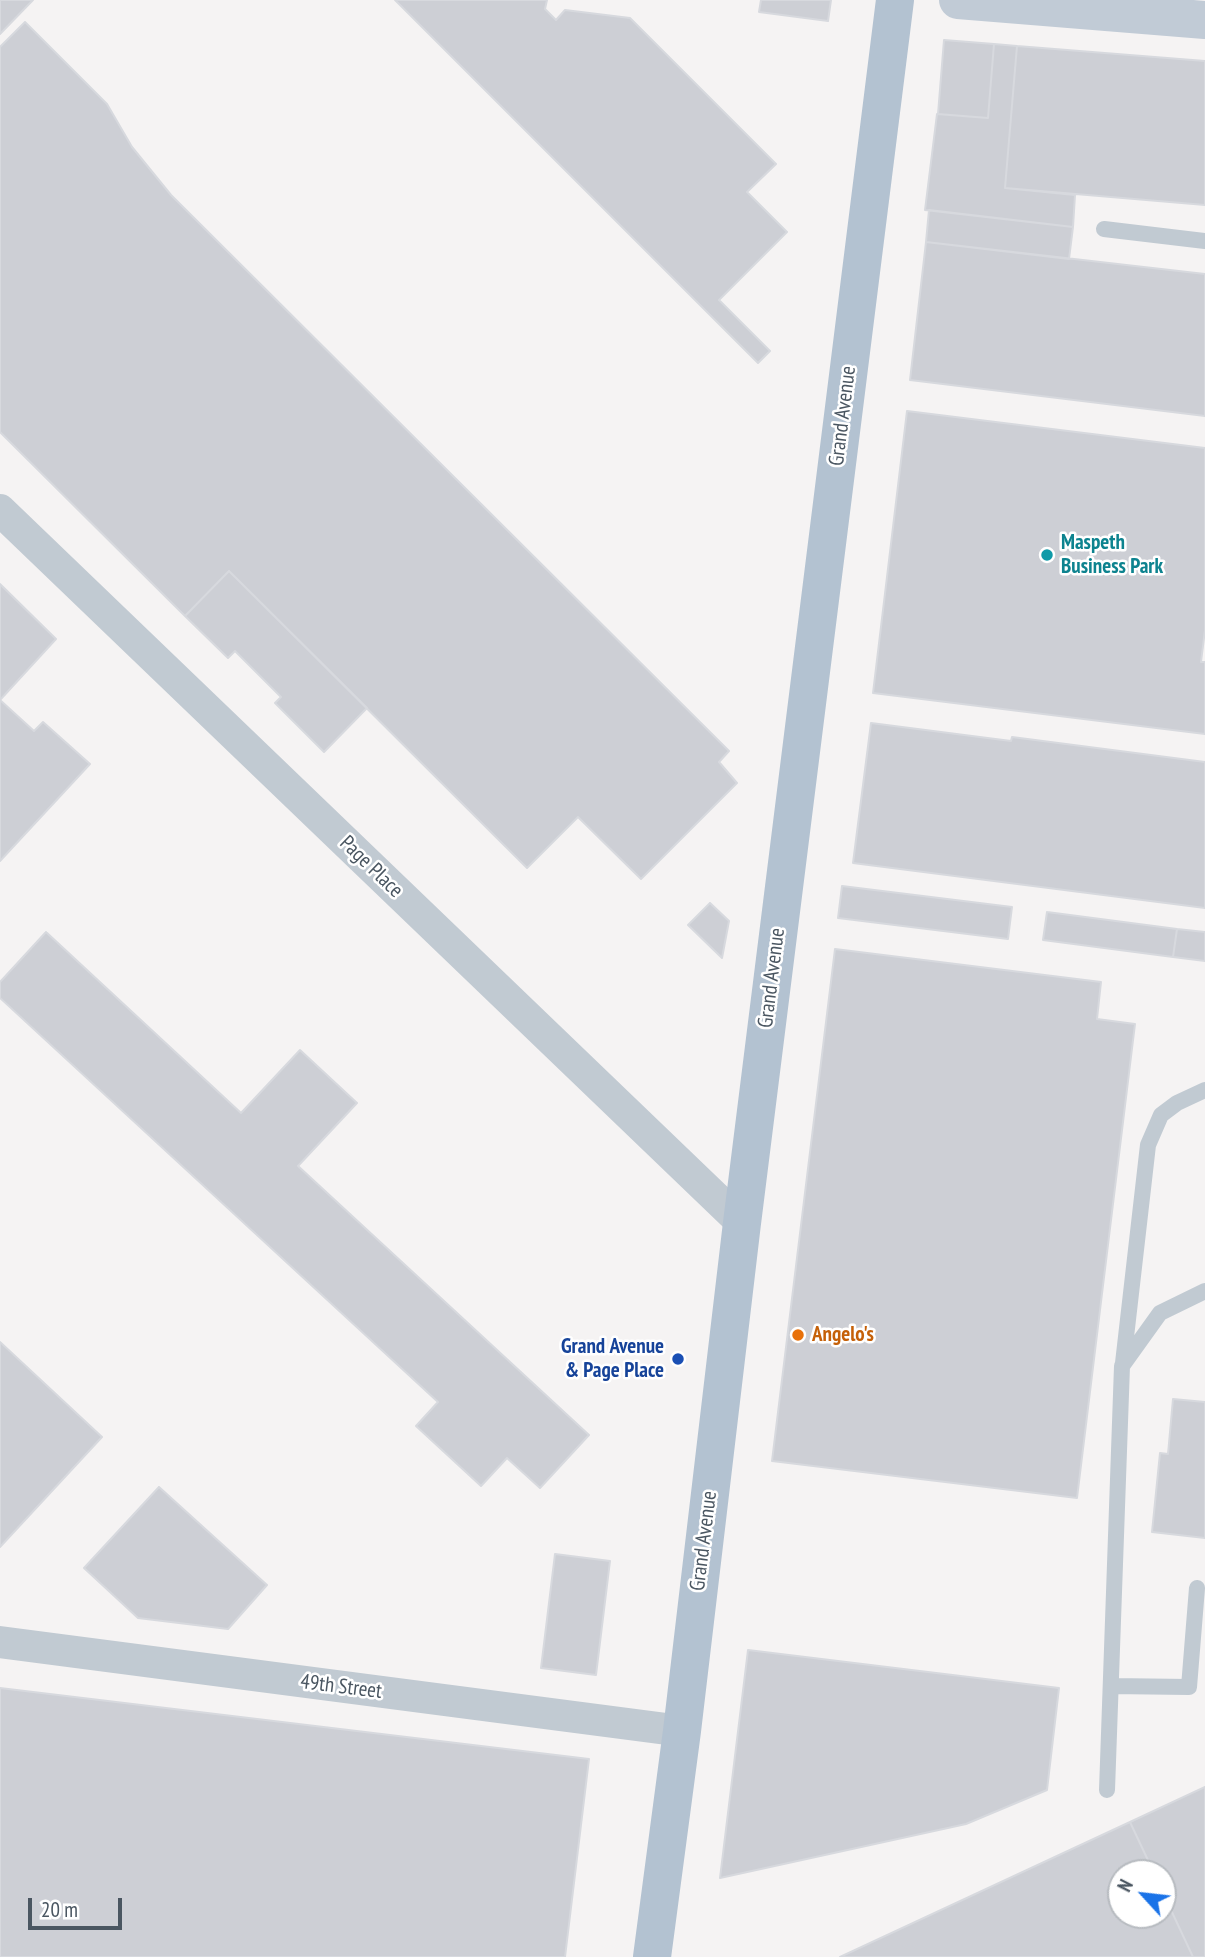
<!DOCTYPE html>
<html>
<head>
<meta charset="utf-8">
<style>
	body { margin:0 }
	#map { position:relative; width:1205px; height:1957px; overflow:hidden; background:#f5f3f3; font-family:"PT Sans Narrow",sans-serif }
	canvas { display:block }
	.north { position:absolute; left:1107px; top:1859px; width:70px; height:70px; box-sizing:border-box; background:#fff; border:2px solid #b7bbc0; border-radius:50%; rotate:297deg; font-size:19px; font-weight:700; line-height:28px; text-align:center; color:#4a5661 }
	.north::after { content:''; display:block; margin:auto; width:24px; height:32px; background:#1a73e8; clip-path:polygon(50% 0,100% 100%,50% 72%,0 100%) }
	.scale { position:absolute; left:28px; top:1898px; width:94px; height:32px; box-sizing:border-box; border:4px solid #4a5661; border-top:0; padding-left:9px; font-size:21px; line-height:24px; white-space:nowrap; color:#4a5661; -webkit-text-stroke:5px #fff; paint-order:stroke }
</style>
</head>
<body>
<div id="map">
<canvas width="1205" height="1957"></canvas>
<div class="north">N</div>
<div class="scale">20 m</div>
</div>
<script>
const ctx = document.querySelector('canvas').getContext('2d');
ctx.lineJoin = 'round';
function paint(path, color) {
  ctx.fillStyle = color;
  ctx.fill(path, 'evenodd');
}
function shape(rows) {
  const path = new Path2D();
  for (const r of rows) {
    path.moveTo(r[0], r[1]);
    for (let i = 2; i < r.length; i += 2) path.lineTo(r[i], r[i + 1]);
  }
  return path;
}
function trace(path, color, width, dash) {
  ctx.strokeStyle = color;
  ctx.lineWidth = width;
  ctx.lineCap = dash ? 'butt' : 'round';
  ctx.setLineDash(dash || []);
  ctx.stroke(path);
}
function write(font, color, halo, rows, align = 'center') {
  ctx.font = font + ' "PT Sans Narrow",sans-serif';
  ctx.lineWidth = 5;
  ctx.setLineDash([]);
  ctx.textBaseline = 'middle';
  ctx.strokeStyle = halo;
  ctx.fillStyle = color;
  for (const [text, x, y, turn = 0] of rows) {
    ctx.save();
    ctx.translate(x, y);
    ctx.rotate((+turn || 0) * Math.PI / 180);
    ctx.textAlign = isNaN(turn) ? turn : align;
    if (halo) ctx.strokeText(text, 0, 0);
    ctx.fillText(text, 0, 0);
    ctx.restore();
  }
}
const building = shape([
	[0,0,33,0,0,34,0,0],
	[395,0,547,0,545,9,556,20,565,10,630,18,776,164,747,192,787,232,719,300,770,351,758,363,395,0],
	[761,0,831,0,828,21,759,12,761,0],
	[25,22,107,104,132,147,171,195,729,751,719,762,737,783,641,879,578,817,527,868,229,571,185,616,0,432,0,47,25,22],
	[944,40,994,44,988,118,938,114,944,40],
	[994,44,1017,46,1005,188,1075,195,1073,227,925,210,937,114,988,118,994,44],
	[1017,46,1205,61,1205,205,1005,188,1017,46],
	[929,210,1073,227,1069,259,926,242,929,210],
	[926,242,1205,274,1205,416,910,380,926,242],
	[907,411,1205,448,1205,630,1201,662,1205,662,1205,734,873,693,907,411],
	[229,571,367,708,324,752,275,703,281,697,235,651,228,658,185,616,229,571],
	[0,584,56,639,0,700,34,731,43,722,90,764,0,861,0,584],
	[871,723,1011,741,1012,737,1205,762,1205,908,853,863,871,723],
	[842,886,1012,907,1008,939,838,918,842,886],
	[710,903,729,921,722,958,688,925,710,903],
	[1047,912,1177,929,1173,957,1043,940,1047,912],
	[1177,929,1205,932,1205,961,1173,957,1177,929],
	[46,932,241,1113,300,1050,357,1103,298,1166,589,1435,540,1488,507,1458,481,1486,416,1426,438,1402,0,998,0,982,46,932],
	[835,949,1101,982,1097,1019,1135,1024,1077,1498,772,1461,835,949],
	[0,1342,102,1437,0,1547,0,1342],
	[1173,1399,1205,1402,1205,1538,1152,1532,1160,1453,1168,1454,1173,1399],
	[159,1487,267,1585,228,1629,138,1618,84,1568,159,1487],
	[555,1554,610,1561,596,1675,541,1668,555,1554],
	[748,1650,1059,1688,1047,1790,966,1824,720,1878,748,1650],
	[0,1688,589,1759,565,1957,0,1957,0,1688],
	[1205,1787,1205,1957,1193,1957,1163,1893,1163,1873,1154,1873,1130,1822,1205,1787],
	[1130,1822,1154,1873,1121,1873,1121,1915,1163,1915,1163,1893,1193,1957,840,1957,1130,1822]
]);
paint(building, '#cdcfd5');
trace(building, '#d7d9de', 2);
trace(shape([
	[1104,229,1205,241],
	[1123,1363,1148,1145,1161,1115,1177,1103,1205,1090],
	[1111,1686,1189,1687,1197,1588],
	[1107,1790,1122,1366,1160,1313,1205,1291]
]), '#c1cad2', 16);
trace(shape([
	[0,510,742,1223],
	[0,1642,682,1731]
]), '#c1cad2', 32);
trace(shape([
	[958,0,1205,20]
]), '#c1cbd6', 38);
trace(shape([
	[652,1957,682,1731,742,1223,895,0]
]), '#b3c2d1', 38);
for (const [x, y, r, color] of [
	[1047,555,7,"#0f9aa8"],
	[798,1335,7,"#e8710a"],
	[678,1359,7,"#1a4fb4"]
]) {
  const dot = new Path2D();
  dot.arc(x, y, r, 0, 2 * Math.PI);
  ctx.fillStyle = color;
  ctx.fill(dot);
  trace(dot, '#fff', 2.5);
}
write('21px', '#4a5661', '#fff', [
	["Grand Avenue",843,416,-83],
	["Page Place",371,867,44],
	["Grand Avenue",772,978,-83],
	["Grand Avenue",704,1541,-83],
	["49th Street",341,1687,7]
]);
write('bold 21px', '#0d838f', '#fff', [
	["Maspeth",1061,543],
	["Business Park",1061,567]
], 'left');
write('bold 21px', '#c56008', '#fff', [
	["Angelo's",812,1335]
], 'left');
write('bold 21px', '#164399', '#fff', [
	["Grand Avenue",664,1347],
	["& Page Place",664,1371]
], 'right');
</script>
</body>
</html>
